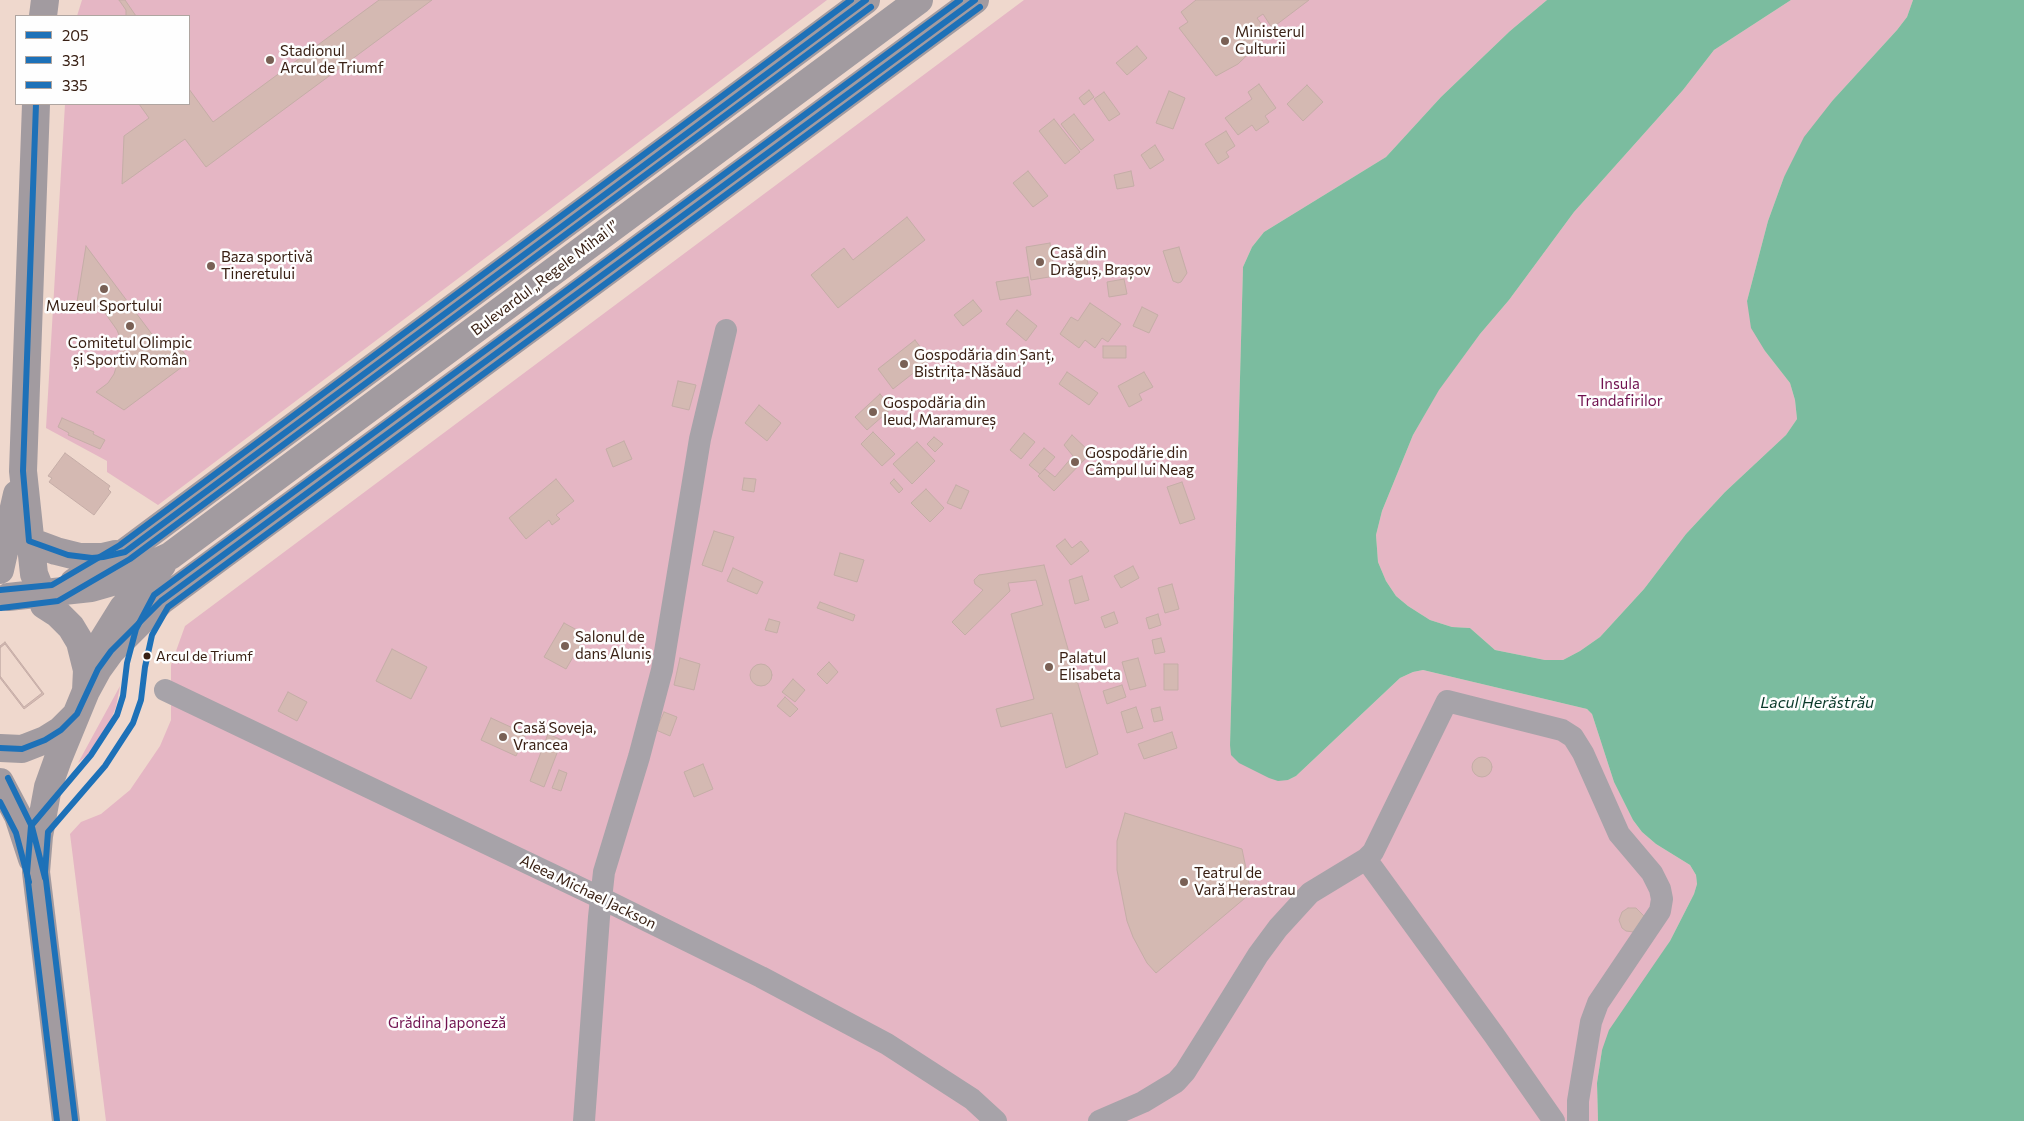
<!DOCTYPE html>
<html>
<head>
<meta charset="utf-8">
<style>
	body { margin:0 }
	#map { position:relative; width:2024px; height:1121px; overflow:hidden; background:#efd8cd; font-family:Commissioner,sans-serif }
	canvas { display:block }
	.legend { position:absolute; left:15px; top:15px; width:175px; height:90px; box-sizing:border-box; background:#fefefe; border:1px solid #afa5a0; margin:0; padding:6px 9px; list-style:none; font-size:15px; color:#392014 }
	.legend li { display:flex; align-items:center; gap:10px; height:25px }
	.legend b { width:25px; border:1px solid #afa5a0 }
</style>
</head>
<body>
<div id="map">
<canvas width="2024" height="1121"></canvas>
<ul class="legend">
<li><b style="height:6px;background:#1d71b8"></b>205</li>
<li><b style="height:6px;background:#1d71b8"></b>331</li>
<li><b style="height:6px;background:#1d71b8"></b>335</li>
</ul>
</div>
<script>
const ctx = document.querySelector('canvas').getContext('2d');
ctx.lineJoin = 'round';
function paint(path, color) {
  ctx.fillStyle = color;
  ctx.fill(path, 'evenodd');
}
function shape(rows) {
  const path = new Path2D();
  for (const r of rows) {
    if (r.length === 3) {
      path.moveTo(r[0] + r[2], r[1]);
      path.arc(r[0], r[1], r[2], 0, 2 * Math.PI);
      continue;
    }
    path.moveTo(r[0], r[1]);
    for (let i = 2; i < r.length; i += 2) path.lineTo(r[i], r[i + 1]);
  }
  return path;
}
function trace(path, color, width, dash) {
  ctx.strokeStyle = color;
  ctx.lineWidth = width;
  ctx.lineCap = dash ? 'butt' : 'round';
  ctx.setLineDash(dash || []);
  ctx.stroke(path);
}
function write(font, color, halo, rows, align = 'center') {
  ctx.font = font + ' Commissioner,sans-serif';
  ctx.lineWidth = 5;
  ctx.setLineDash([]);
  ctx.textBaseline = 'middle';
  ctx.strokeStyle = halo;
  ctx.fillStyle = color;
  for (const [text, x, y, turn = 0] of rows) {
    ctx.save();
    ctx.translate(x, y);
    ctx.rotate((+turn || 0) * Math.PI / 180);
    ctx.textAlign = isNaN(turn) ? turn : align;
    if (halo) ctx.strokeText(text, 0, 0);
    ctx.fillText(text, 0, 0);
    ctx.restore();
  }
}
paint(shape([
	[82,0,827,0,158,505,107,472,107,461,46,428,65,104,189,104,189,16,77,16],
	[1024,0,1547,0,1510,31,1441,97,1386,157,1264,232,1252,247,1243,267,1230,745,1288,780,1296,776,1400,678,1413,672,1423,670,1587,709,1592,714,1614,782,1633,820,1642,832,1656,844,1690,865,1696,875,1697,884,1694,894,1670,941,1602,1050,1597,1083,1598,1121,106,1121,70,834,81,822,101,814,130,790,160,746,171,720,171,665,185,626],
	[1791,0,1913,0,1907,17,1897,30,1833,100,1784,177,1768,221,1747,301,1765,351,1790,383,1795,400,1797,419,1786,435,1725,492,1686,534,1644,589,1600,637,1580,651,1563,660,1545,660,1495,650,1470,628,1452,627,1430,620,1408,606,1396,596,1386,581,1378,562,1376,535,1382,511,1413,435,1439,389,1480,334,1509,300,1574,212,1683,90,1714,50],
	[120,686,116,707,106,731,94,750,78,763]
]), '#e5b6c4');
paint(shape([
	[1547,0,1791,0,1714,50,1683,90,1574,212,1509,300,1480,334,1439,390,1413,435,1382,511,1376,535,1378,562,1386,581,1396,596,1408,606,1430,620,1452,627,1470,628,1495,650,1545,660,1563,660,1580,651,1600,637,1644,589,1686,534,1725,492,1786,435,1797,419,1795,400,1790,383,1765,351,1751,328,1747,301,1768,221,1784,177,1804,137,1833,100,1897,30,1907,17,1913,0,2024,0,2024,1121,1598,1121,1597,1083,1602,1050,1609,1030,1670,941,1694,894,1697,884,1696,875,1690,865,1656,844,1642,832,1633,820,1614,782,1592,714,1587,709,1423,670,1413,672,1400,678,1296,776,1288,780,1278,781,1269,778,1239,763,1231,755,1230,745,1243,267,1252,247,1264,232,1386,157,1441,97,1510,31]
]), '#7bbc9f');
const building = shape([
	[119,0,125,0,136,16,126,16,126,10,119,0],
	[379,0,432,0,206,167,185,139,122,184,124,136,149,118,139,104,189,104,189,89,213,122,379,0],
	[1196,0,1309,0,1272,28,1263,14,1257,18,1269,34,1238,64,1216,76,1179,28,1188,22,1181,12,1196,0],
	[1137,46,1147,58,1127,75,1116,63,1137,46],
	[1259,84,1276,108,1265,116,1269,122,1256,131,1252,125,1238,135,1225,118,1252,99,1248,92,1259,84],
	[1307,85,1323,102,1303,121,1287,104,1307,85],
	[1089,90,1094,97,1084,105,1079,98,1089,90],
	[1169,91,1185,98,1173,129,1156,123,1169,91],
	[1104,92,1120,114,1109,121,1094,99,1104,92],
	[1074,114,1094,140,1081,150,1061,124,1074,114],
	[1054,119,1080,152,1065,164,1039,131,1054,119],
	[1226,131,1235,146,1226,152,1229,157,1218,164,1205,144,1226,131],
	[1155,145,1164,160,1150,169,1141,155,1155,145],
	[1028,171,1048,196,1033,207,1013,183,1028,171],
	[1131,171,1134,186,1117,189,1114,175,1131,171],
	[907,217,925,240,838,308,811,275,844,248,853,260,907,217],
	[1050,243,1055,276,1031,280,1026,247,1050,243],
	[86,246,163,349,175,341,190,361,124,410,96,392,108,383,114,374,121,352,121,340,117,330,105,313,88,304,77,302,86,246],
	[1179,247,1187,273,1181,282,1178,283,1173,281,1163,251,1179,247],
	[1086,253,1090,275,1077,278,1073,255,1086,253],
	[1028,277,1031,295,1000,300,996,282,1028,277],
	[1124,279,1127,294,1109,297,1107,282,1124,279],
	[973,300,982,311,963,326,954,315,973,300],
	[1090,303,1121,324,1108,342,1102,338,1095,348,1085,340,1079,348,1060,334,1071,317,1078,321,1090,303],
	[1142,307,1158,315,1149,333,1133,326,1142,307],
	[1017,310,1037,326,1026,341,1006,324,1017,310],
	[915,340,930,360,893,389,878,369,915,340],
	[1103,346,1126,346,1126,358,1103,358,1103,346],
	[1067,372,1098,393,1089,405,1059,384,1067,372],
	[1144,372,1153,387,1139,394,1142,400,1129,407,1118,386,1144,372],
	[678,381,696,385,689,410,672,406,678,381],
	[880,394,892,408,867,430,855,417,880,394],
	[759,405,781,423,767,441,745,423,759,405],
	[62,418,94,432,93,434,105,440,100,449,68,435,69,433,58,427,62,418],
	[873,432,895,454,882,466,861,444,873,432],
	[1024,433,1035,442,1021,459,1010,450,1024,433],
	[1072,435,1091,453,1054,491,1038,476,1045,469,1055,477,1073,456,1064,445,1072,435],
	[934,437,943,444,935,452,927,444,934,437],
	[624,441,632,459,613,467,606,449,624,441],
	[917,442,935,461,912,484,893,464,917,442],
	[1044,448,1055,457,1040,474,1029,465,1044,448],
	[65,453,110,486,108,489,111,492,94,515,49,482,52,478,48,476,65,453],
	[744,478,756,479,754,492,742,490,744,478],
	[556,479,574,501,556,515,560,519,552,525,549,520,526,539,509,518,556,479],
	[894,479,903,489,899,493,890,483,894,479],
	[1182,482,1195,519,1180,524,1167,487,1182,482],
	[956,485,969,491,961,509,947,503,956,485],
	[926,489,944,508,930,522,911,503,926,489],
	[714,531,734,537,722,572,702,565,714,531],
	[1065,539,1072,548,1081,541,1089,551,1071,565,1056,546,1065,539],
	[840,553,864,560,857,582,834,575,840,553],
	[1044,565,1098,754,1066,768,1052,713,1001,727,996,709,1034,699,1011,614,1043,605,1036,580,1008,583,1010,591,965,635,952,622,983,590,975,584,974,580,979,575,1044,565],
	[1133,566,1139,578,1121,588,1114,576,1133,566],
	[733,568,763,582,757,594,727,581,733,568],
	[1082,576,1089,600,1075,604,1069,580,1082,576],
	[1172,584,1179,609,1165,613,1158,588,1172,584],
	[820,602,855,615,853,621,817,608,820,602],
	[1114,612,1118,623,1105,628,1101,617,1114,612],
	[1158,614,1161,625,1149,629,1146,618,1158,614],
	[769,619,780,622,777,633,765,630,769,619],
	[564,623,586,635,566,669,544,657,564,623],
	[1161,638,1165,652,1155,654,1152,640,1161,638],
	[5,642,44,694,24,709,0,678,0,646,5,642],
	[5,644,42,693,24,707,0,676,0,648,5,644],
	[392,649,427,667,411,699,376,681,392,649],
	[680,658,700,664,694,690,674,685,680,658],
	[1138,658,1146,686,1130,690,1122,662,1138,658],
	[829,662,838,672,827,684,817,674,829,662],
	[761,675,11],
	[1164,664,1178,664,1178,690,1164,690,1164,664],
	[793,679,805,690,795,702,782,692,793,679],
	[1122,685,1126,697,1107,704,1103,691,1122,685],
	[288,692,307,702,297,721,278,711,288,692],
	[785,697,798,709,790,717,777,706,785,697],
	[1136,707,1143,728,1127,733,1121,712,1136,707],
	[1160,707,1163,720,1154,722,1151,709,1160,707],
	[664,712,677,717,670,736,656,730,664,712],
	[491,718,526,734,516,756,481,740,491,718],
	[1172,732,1177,748,1144,759,1138,744,1172,732],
	[548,734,562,740,544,787,530,781,548,734],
	[1482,767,10],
	[703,764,713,789,694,797,684,772,703,764],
	[559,770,567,773,561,791,552,788,559,770],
	[1125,813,1242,849,1251,893,1156,973,1147,963,1133,937,1127,921,1117,870,1117,841,1125,813],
	[1628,908,1636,908,1644,916,1634,932,1626,931,1622,928,1619,920,1622,912,1628,908]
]);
paint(building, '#d4b9b2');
trace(building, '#c5ada7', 1);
trace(shape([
	[165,690,601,898,761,977,887,1044,972,1099,996,1121],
	[1366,859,1494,1035,1554,1121],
	[584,1121,599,917,604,872,639,757,662,670,700,439,726,330],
	[1099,1121,1143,1102,1176,1082,1185,1072,1212,1029,1258,955,1278,928,1310,893,1366,859,1373,852,1447,701,1562,730,1573,737,1583,753,1619,834,1652,873,1660,889,1662,899,1660,911,1598,1003,1591,1022,1578,1101,1578,1121]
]), '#a7a3a9', 22);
trace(shape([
	[43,16,45,0],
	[36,104,23,471,34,574,42,594,58,614],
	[29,541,56,551,80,557,103,557,116,554],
	[0,570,17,494],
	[74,582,125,552,866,0],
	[8,597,91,588,112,582,170,556,919,0],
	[44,605,58,614,71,627,80,642,87,670,86,691],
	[100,645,123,608,162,565],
	[0,748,22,749,45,740,61,730,74,717],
	[0,782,18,816,32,859],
	[66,1121,36,872,39,836,48,787,58,759,86,691,98,669,111,651,161,601,975,0]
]), '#a29ba0', 28);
trace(shape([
	[36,104,23,471,29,541,68,555,92,558,103,557,125,552,866,0],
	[0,748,22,749,45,740,61,730,77,714,98,669,111,651,161,601,975,0]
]), '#1d71b8', 6);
trace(shape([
	[1,608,58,601,130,559,871,7],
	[0,802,16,833,29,882],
	[75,1120,45,872,48,832,105,766,133,723,141,700,145,667,152,635,168,607,980,7]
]), '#1d71b8', 6);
trace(shape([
	[0,590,52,585,120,545,851,0],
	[8,778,32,827,45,878],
	[57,1121,27,873,31,826,91,755,117,715,123,696,127,663,136,629,154,595,960,0]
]), '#1d71b8', 6);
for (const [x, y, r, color] of [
	[1225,41,5,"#796055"],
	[270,60,5,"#796055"],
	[1040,262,5,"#796055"],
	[211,266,5,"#796055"],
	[104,289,5,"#796055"],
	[130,326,5,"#796055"],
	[904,364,5,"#796055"],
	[873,412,5,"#796055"],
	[1075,462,5,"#796055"],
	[565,646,5,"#796055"],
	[147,656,4.5,"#392014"],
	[1049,667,5,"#796055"],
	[503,737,5,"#796055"],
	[1184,882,5,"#796055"]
]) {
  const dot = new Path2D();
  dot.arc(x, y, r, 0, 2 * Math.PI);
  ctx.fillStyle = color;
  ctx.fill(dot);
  trace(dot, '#fefefe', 2);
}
write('14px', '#392014', '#fefefe', [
	["Arcul de Triumf",156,656]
], 'left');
write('15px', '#392014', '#fefefe', [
	["Ministerul",1235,32],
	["Culturii",1235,49],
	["Stadionul",280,51],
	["Arcul de Triumf",280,68],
	["Casă din",1050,253],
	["Drăguș, Brașov",1050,270],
	["Baza sportivă",221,257],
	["Tineretului",221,274],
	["Muzeul Sportului",104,306,"center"],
	["Comitetul Olimpic",130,343,"center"],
	["și Sportiv Român",130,360,"center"],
	["Gospodăria din Șanț,",914,355],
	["Bistrița-Năsăud",914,372],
	["Gospodăria din",883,403],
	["Ieud, Maramureș",883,420],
	["Gospodărie din",1085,453],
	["Câmpul lui Neag",1085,470],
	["Salonul de",575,637],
	["dans Aluniș",575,654],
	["Palatul",1059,658],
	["Elisabeta",1059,675],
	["Casă Soveja,",513,728],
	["Vrancea",513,745],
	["Teatrul de",1194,873],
	["Vară Herastrau",1194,890]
], 'left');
write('15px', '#392014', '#fefefe', [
	["Bulevardul „Regele Mihai I”",545,278,-37],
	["Aleea Michael Jackson",588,892,26]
]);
write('15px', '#70114f', '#fefefe', [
	["Insula",1620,384],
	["Trandafirilor",1620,401],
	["Grădina Japoneză",447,1023]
]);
write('italic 16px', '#093829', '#fefefe', [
	["Lacul Herăstrău",1817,703]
]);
</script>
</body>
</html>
